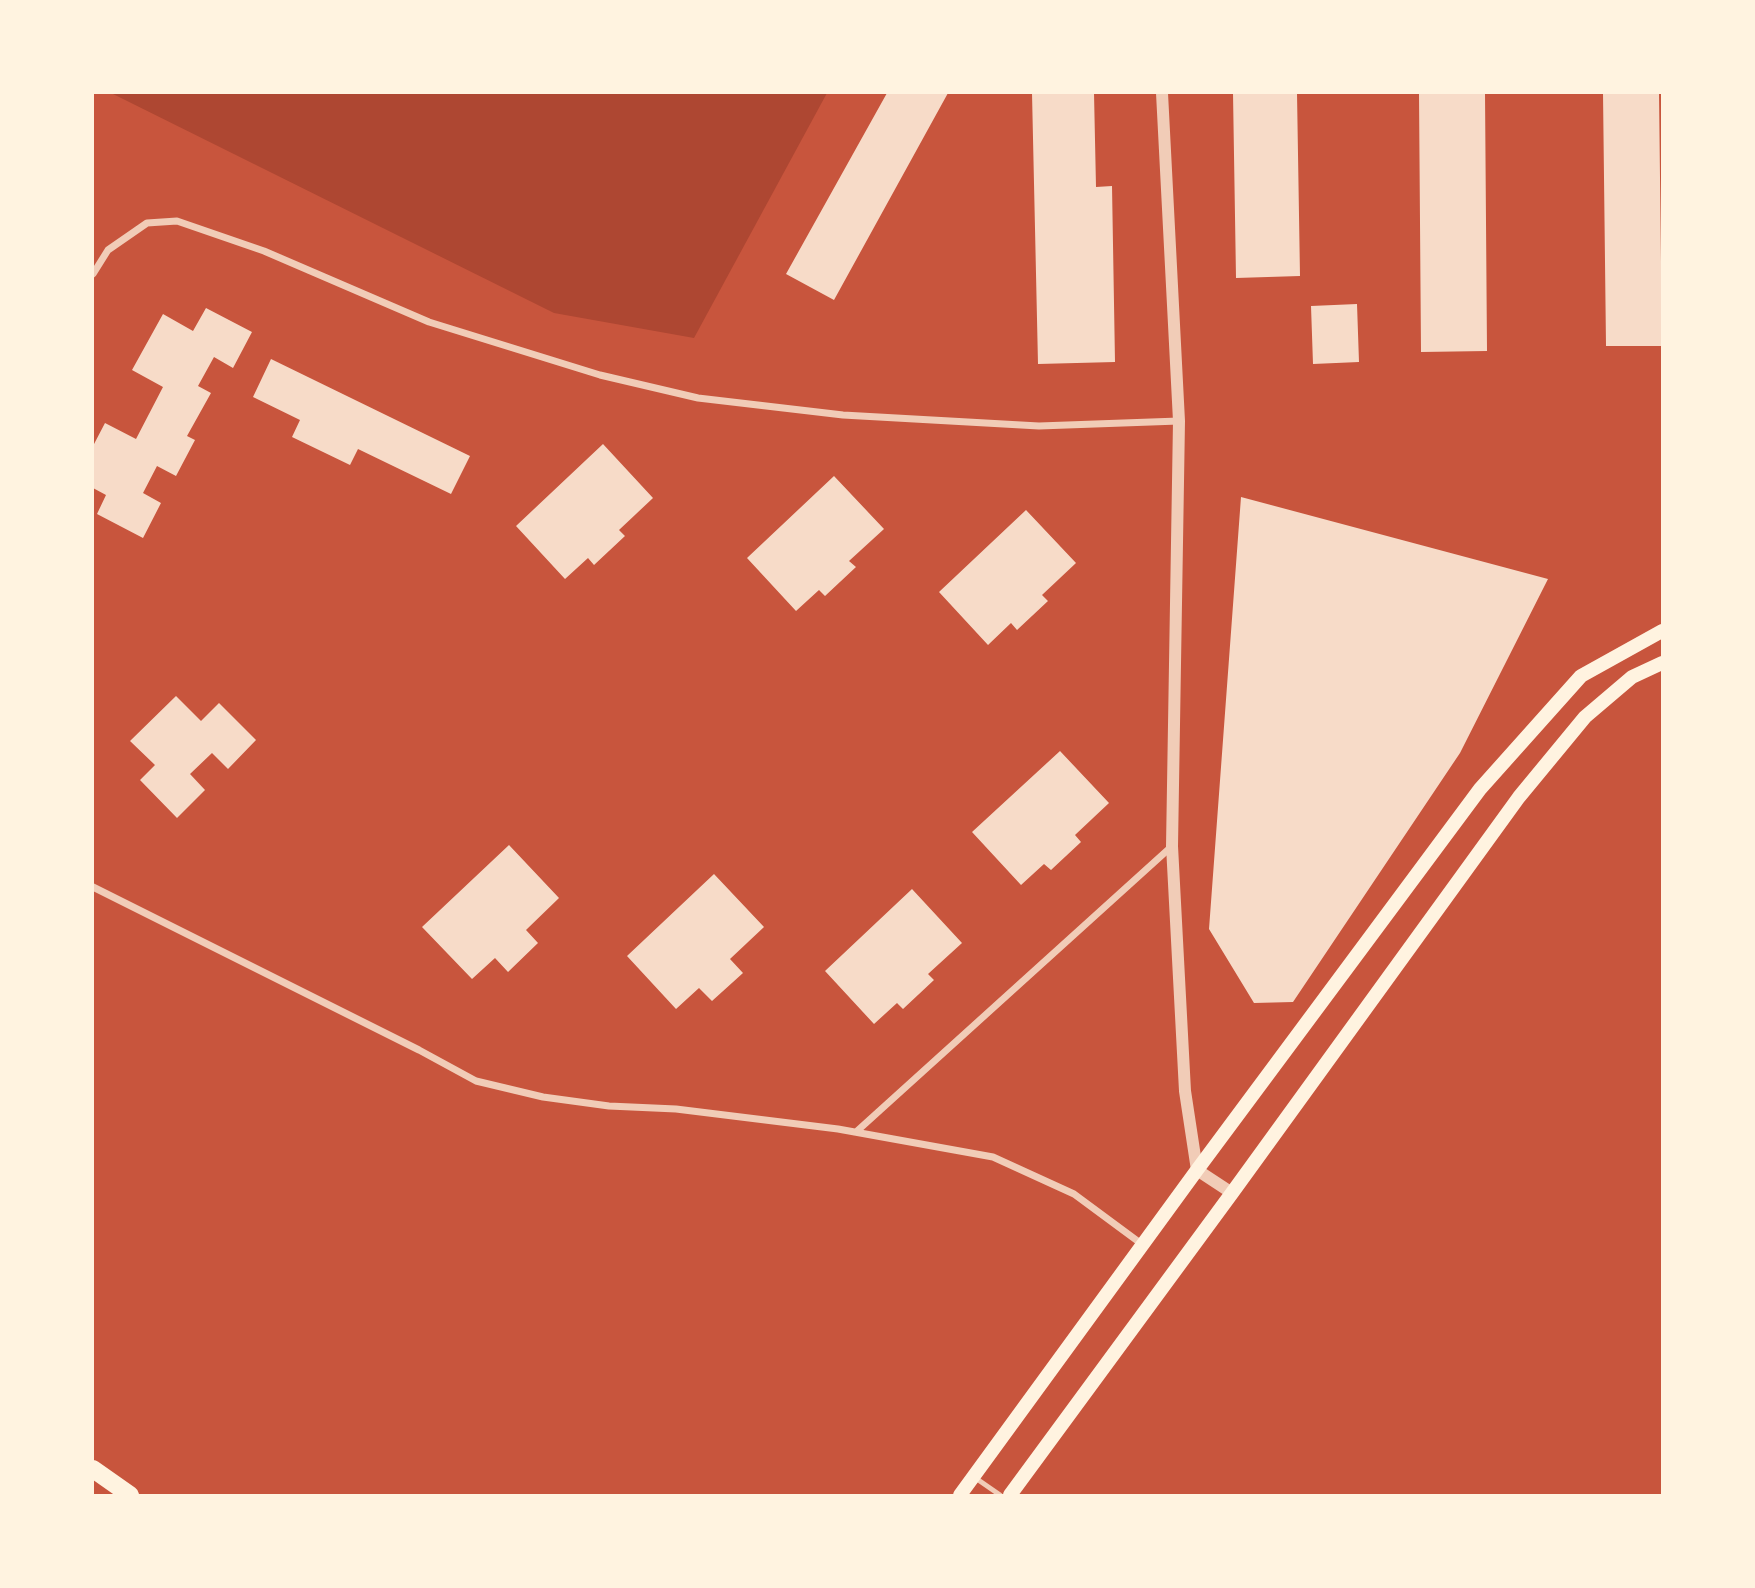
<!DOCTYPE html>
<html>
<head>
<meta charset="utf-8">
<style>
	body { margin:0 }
	#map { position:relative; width:1755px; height:1588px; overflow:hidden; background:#c8553d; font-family:Raleway,sans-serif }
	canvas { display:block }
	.frame { position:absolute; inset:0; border:94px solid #fff3e0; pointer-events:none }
</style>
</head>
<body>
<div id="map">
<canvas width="1755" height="1588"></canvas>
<div class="frame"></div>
</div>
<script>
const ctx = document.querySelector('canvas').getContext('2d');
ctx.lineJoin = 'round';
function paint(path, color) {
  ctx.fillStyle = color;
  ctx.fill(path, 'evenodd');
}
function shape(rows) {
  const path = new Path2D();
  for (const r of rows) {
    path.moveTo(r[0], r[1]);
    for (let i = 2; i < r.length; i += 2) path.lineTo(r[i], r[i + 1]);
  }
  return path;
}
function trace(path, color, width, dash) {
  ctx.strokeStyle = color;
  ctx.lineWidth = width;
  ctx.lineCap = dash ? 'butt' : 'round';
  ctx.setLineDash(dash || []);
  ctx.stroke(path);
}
paint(shape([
	[111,93,827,93,694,338,554,313]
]), '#ae4732');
paint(shape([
	[887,93,948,93,834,300,786,274],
	[1032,93,1094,93,1096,187,1112,186,1115,362,1038,364],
	[1233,93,1297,93,1300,276,1236,278],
	[1419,93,1485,93,1487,351,1421,352],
	[1603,93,1659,93,1662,346,1606,346],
	[1357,304,1359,362,1313,364,1311,306],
	[206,308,252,332,233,368,214,357,198,386,211,393,187,436,195,440,176,476,157,466,143,493,161,503,143,538,97,514,106,495,93,488,93,446,105,423,136,439,163,387,132,370,163,314,193,331],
	[271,359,470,456,451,494,358,449,350,465,292,437,300,420,253,397],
	[603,444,653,498,619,530,625,536,594,565,588,558,565,579,516,526],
	[834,476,884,529,849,561,856,567,825,596,819,590,796,611,747,558],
	[1241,497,1548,579,1460,753,1293,1002,1254,1003,1209,929],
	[1026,510,1076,563,1042,595,1048,601,1017,630,1011,623,988,645,939,592],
	[176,696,201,721,219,703,256,740,228,769,212,753,190,774,205,790,177,818,140,780,155,765,130,741],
	[1060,751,1109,803,1075,835,1081,842,1051,870,1044,864,1021,885,972,832],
	[509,845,559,898,526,930,538,943,508,972,495,958,472,979,422,927],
	[714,874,764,927,730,959,743,973,712,1001,699,988,676,1009,627,956],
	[912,889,962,943,928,974,934,980,903,1009,897,1003,874,1024,825,971]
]), '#f7dbc8');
trace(shape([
	[974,1477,1000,1495]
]), '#f1ccb7', 5);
trace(shape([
	[93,274,108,250,147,223,177,221,264,251,429,322,600,375,698,398,843,415,1039,426,1179,421],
	[93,887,419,1050,476,1081,543,1097,609,1106,676,1109,838,1129,993,1157,1074,1194,1143,1245],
	[856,1132,1171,847]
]), '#f1ccb7', 7);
trace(shape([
	[1162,93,1179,421,1172,846,1185,1091,1197,1170,1232,1193]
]), '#f1ccb7', 12);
trace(shape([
	[960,1495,1197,1170,1480,789,1581,676,1662,631],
	[1010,1495,1232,1193,1519,797,1585,717,1632,677,1662,663]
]), '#fff3e0', 14);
trace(shape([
	[93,1469,130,1495]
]), '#fff3e0', 18);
</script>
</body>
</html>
